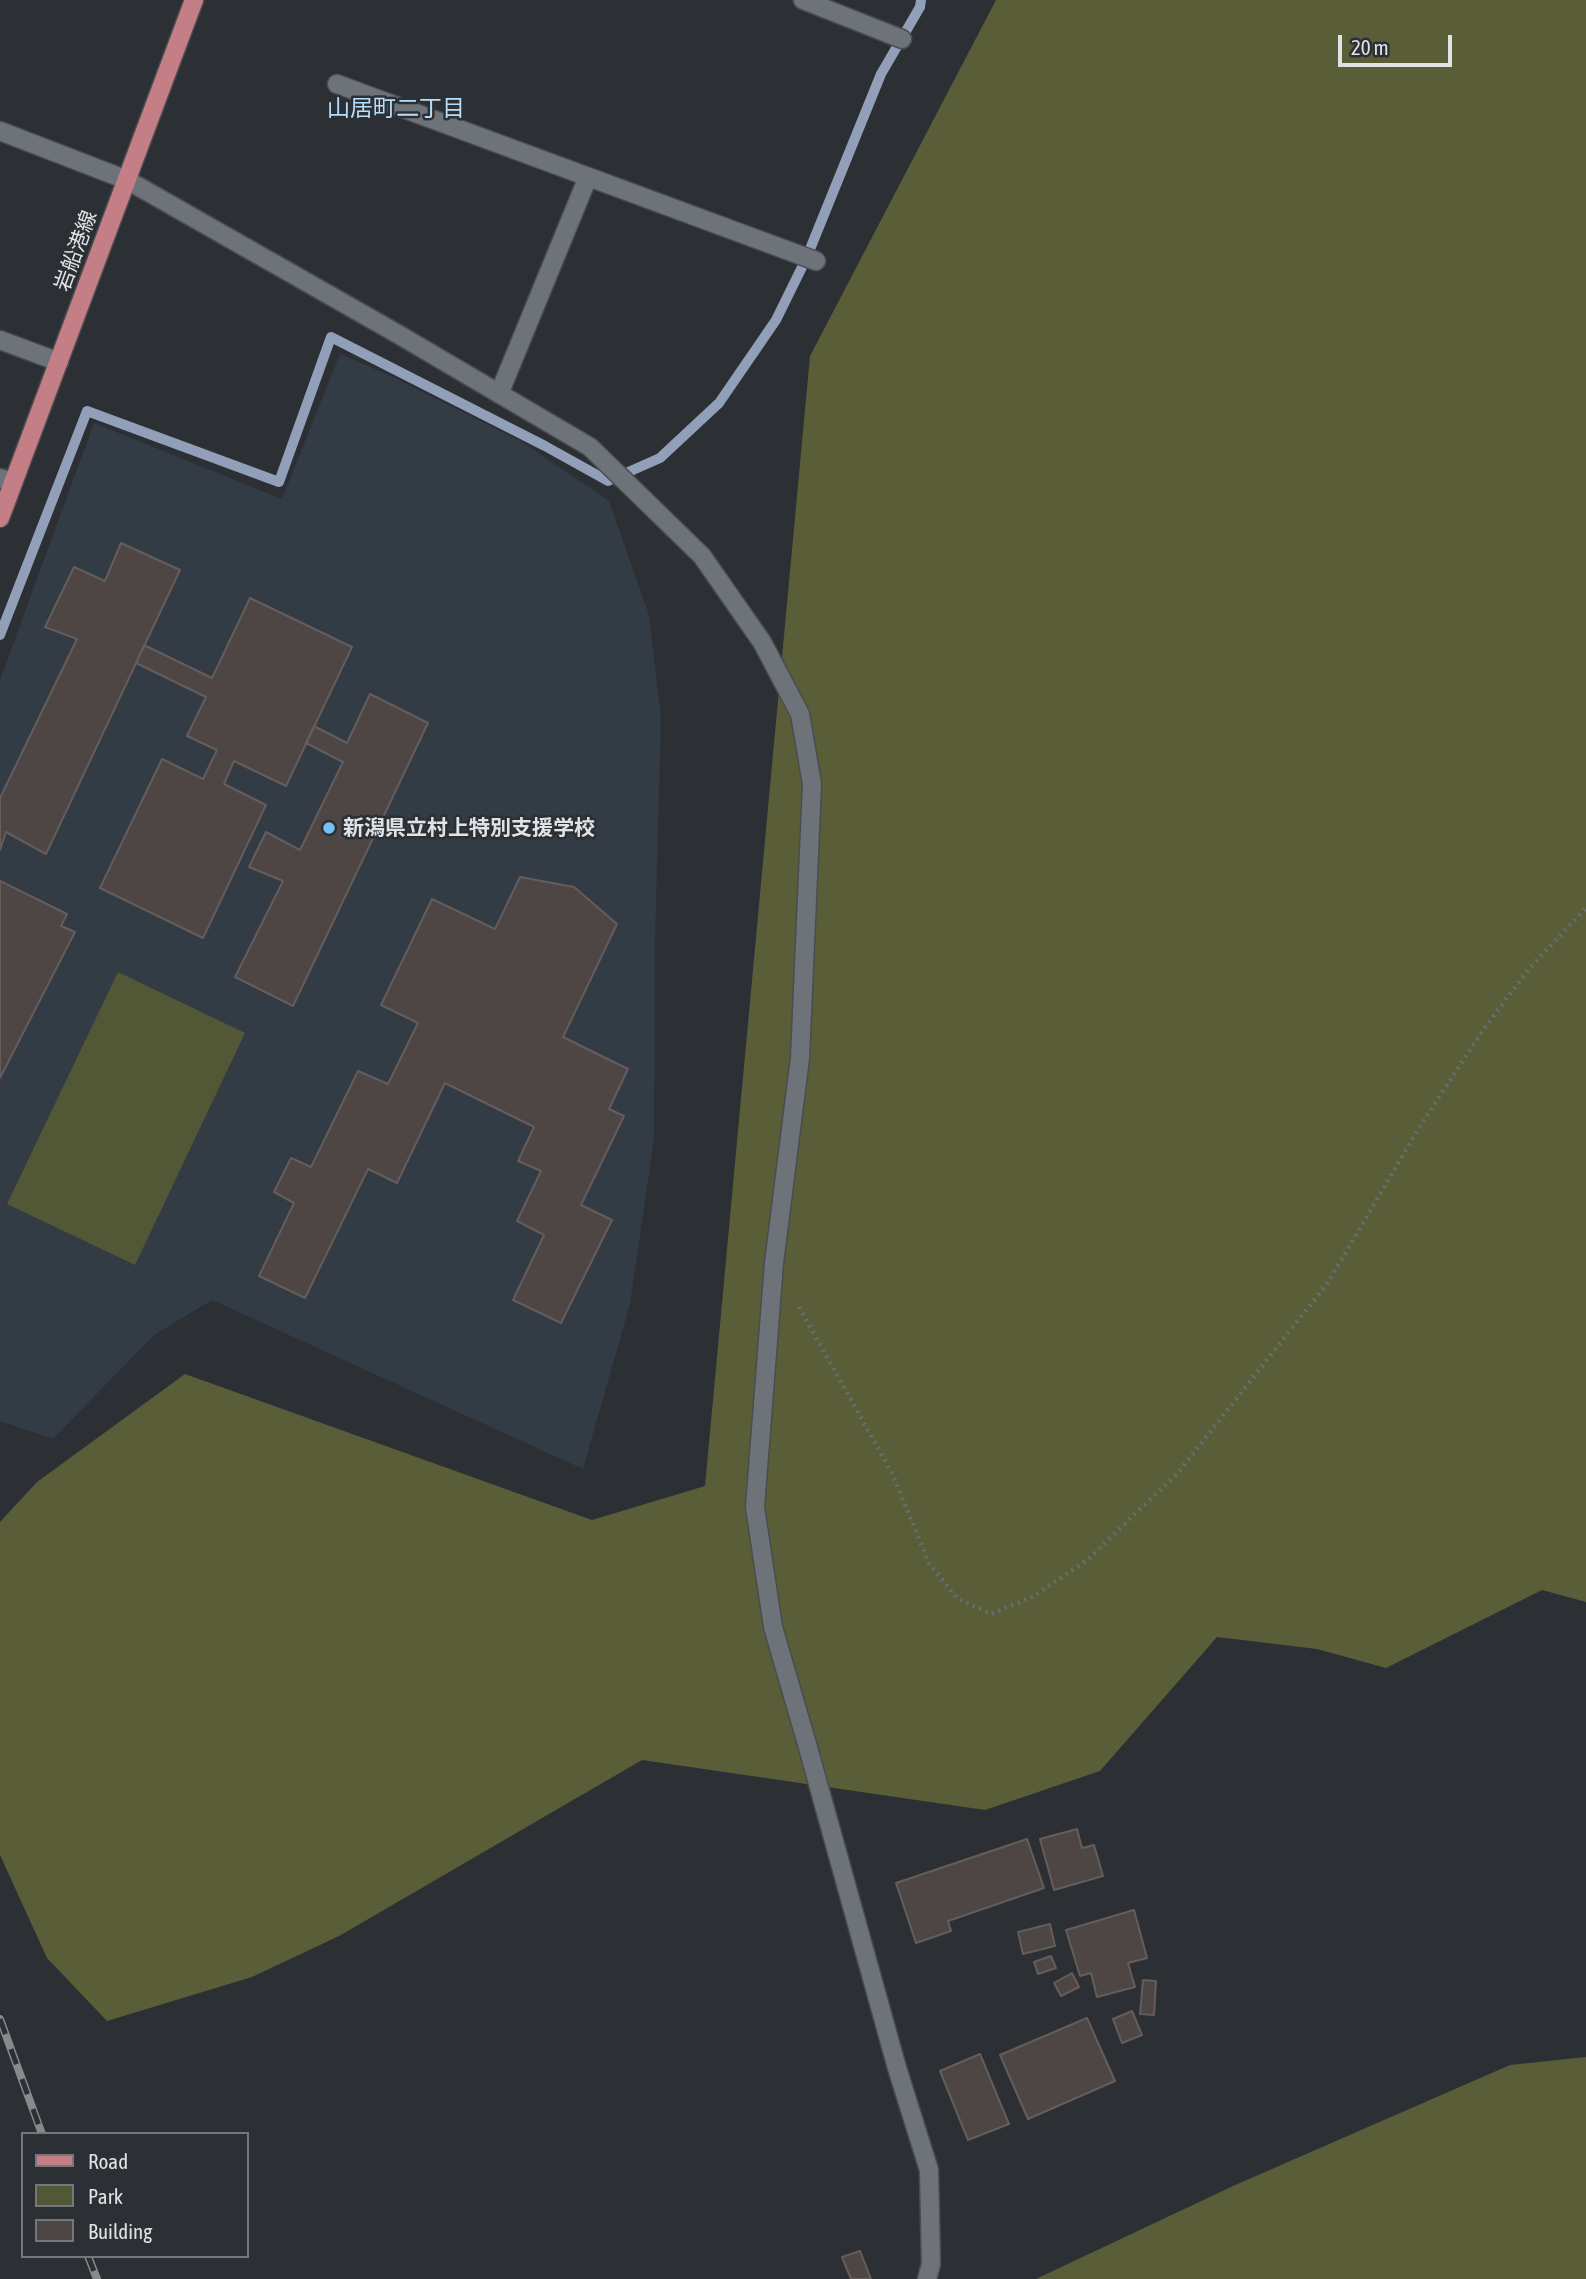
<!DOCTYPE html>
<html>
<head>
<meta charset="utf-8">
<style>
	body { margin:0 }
	#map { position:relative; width:1586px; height:2279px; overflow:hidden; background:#2c3035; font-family:"Asap Condensed",sans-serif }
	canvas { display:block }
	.legend { position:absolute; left:21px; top:2132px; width:228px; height:126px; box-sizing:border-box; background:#2c3035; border:2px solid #74787b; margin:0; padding:9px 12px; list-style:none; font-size:21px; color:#e0e3e5 }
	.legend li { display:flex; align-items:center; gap:14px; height:35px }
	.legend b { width:35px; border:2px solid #74787b }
	.scale { position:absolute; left:1338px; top:35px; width:114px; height:32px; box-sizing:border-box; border:4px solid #e0e3e5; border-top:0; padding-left:9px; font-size:21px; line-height:24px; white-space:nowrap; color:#e0e3e5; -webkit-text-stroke:5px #2c3035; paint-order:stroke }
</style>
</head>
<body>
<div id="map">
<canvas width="1586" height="2279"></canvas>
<ul class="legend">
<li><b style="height:9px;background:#c47f86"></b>Road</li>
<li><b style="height:19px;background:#525735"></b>Park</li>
<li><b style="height:19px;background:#4e4645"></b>Building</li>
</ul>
<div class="scale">20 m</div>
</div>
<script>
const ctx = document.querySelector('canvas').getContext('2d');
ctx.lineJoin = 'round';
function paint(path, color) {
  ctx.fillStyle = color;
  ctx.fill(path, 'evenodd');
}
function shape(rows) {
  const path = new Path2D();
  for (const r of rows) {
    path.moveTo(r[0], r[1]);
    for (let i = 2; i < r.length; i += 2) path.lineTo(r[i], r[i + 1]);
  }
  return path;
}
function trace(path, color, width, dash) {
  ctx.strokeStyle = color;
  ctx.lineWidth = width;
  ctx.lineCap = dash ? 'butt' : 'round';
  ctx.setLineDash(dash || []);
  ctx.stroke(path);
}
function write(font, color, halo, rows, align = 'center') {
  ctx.font = font + ' "Asap Condensed","Noto Sans JP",sans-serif';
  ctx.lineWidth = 5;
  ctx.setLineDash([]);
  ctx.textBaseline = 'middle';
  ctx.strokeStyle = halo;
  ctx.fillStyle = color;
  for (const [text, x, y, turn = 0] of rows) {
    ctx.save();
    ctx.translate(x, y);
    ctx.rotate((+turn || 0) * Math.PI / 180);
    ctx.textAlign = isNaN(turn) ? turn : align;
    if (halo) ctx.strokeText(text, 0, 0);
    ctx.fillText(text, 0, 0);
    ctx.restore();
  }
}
paint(shape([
	[340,354,391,376,522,442,609,501,649,615,661,718,655,937,654,1139,630,1304,583,1469,212,1300,154,1335,53,1439,0,1421,0,680,94,423,282,499]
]), '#333b44');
paint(shape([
	[118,972,245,1033,135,1265,7,1204]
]), '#525735');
paint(shape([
	[996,0,1586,0,1586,1602,1542,1590,1386,1668,1317,1649,1217,1637,1100,1771,985,1810,642,1760,339,1936,252,1977,107,2021,47,1958,0,1855,0,1522,37,1482,185,1374,592,1520,705,1486,810,356],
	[1586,2057,1586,2279,1036,2279,1233,2186,1510,2065]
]), '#595e38');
trace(shape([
	[0,635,87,411,279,482,331,337,545,446,608,481,660,458,719,403,776,320,806,259,881,74,920,7,921,0]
]), '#929fb8', 10);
const building = shape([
	[121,543,180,570,46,854,6,832,0,850,0,798,77,639,45,627,74,567,105,581,121,543],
	[250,598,352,647,286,786,234,761,224,784,266,805,203,938,100,888,162,759,203,779,217,750,187,736,206,697,136,663,144,645,212,678,250,598],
	[370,694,428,723,293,1006,235,977,283,881,249,867,266,832,300,850,343,762,306,743,314,726,347,743,370,694],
	[520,877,574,887,617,924,563,1037,628,1069,609,1109,624,1116,581,1205,612,1220,561,1323,513,1300,544,1235,517,1221,541,1171,518,1161,534,1127,445,1083,397,1183,368,1169,305,1298,259,1276,294,1203,274,1192,291,1158,311,1167,358,1071,388,1084,418,1023,381,1005,432,899,495,929,520,877],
	[0,881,67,914,61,926,75,932,0,1078,0,881],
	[1077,1829,1082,1848,1094,1845,1103,1876,1054,1890,1040,1839,1077,1829],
	[1027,1839,1044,1888,948,1921,951,1931,916,1943,896,1883,1027,1839],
	[1134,1910,1147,1958,1128,1963,1135,1987,1097,1997,1091,1973,1080,1976,1066,1930,1134,1910],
	[1050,1924,1055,1946,1023,1954,1018,1932,1050,1924],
	[1051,1956,1056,1968,1038,1974,1034,1962,1051,1956],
	[1072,1973,1079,1987,1061,1996,1054,1983,1072,1973],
	[1143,1980,1156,1981,1154,2015,1140,2014,1143,1980],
	[1132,2011,1142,2035,1122,2043,1113,2019,1132,2011],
	[1087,2018,1115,2081,1028,2119,1000,2055,1087,2018],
	[980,2054,1009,2124,968,2140,940,2071,980,2054],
	[860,2251,871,2279,851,2279,842,2257,860,2251]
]);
paint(building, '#4e4645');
trace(building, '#645d5b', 2);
const minor = shape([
	[803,0,902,39],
	[337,84,816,261],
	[0,131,127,180,396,333,590,447,702,556,762,642,800,714,812,784,800,1058,774,1263,755,1507,773,1627,807,1744,897,2068,929,2170,931,2264,927,2279],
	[0,340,59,362],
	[499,394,588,177],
	[0,478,13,482]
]);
const major = shape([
	[0,518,194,0]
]);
trace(minor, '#494d50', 21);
trace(major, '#494d50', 21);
trace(shape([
	[799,1307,892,1473,929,1563,957,1598,991,1614,1032,1597,1086,1561,1177,1474,1329,1281,1417,1131,1481,1033,1528,970,1586,908]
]), '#6a6d71', 4.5, [2, 5]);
trace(minor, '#6e7379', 18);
trace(major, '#c47f86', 18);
const rail = shape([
	[0,2019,42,2134],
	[88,2256,97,2279]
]);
trace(rail, '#868a8d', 8);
trace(rail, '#2c3035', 5, [16]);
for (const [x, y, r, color] of [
	[329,828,7,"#77c0f7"]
]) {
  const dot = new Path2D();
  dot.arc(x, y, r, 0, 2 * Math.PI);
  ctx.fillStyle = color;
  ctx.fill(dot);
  trace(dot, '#2c3035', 2.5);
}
write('21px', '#e0e3e5', '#2c3035', [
	["岩船港線",76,251,-70]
]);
write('bold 21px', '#e0e3e5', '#2c3035', [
	["新潟県立村上特別支援学校",343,828]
], 'left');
write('23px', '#b6ddfc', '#2c3035', [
	["山居町二丁目",396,109]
]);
</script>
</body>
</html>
